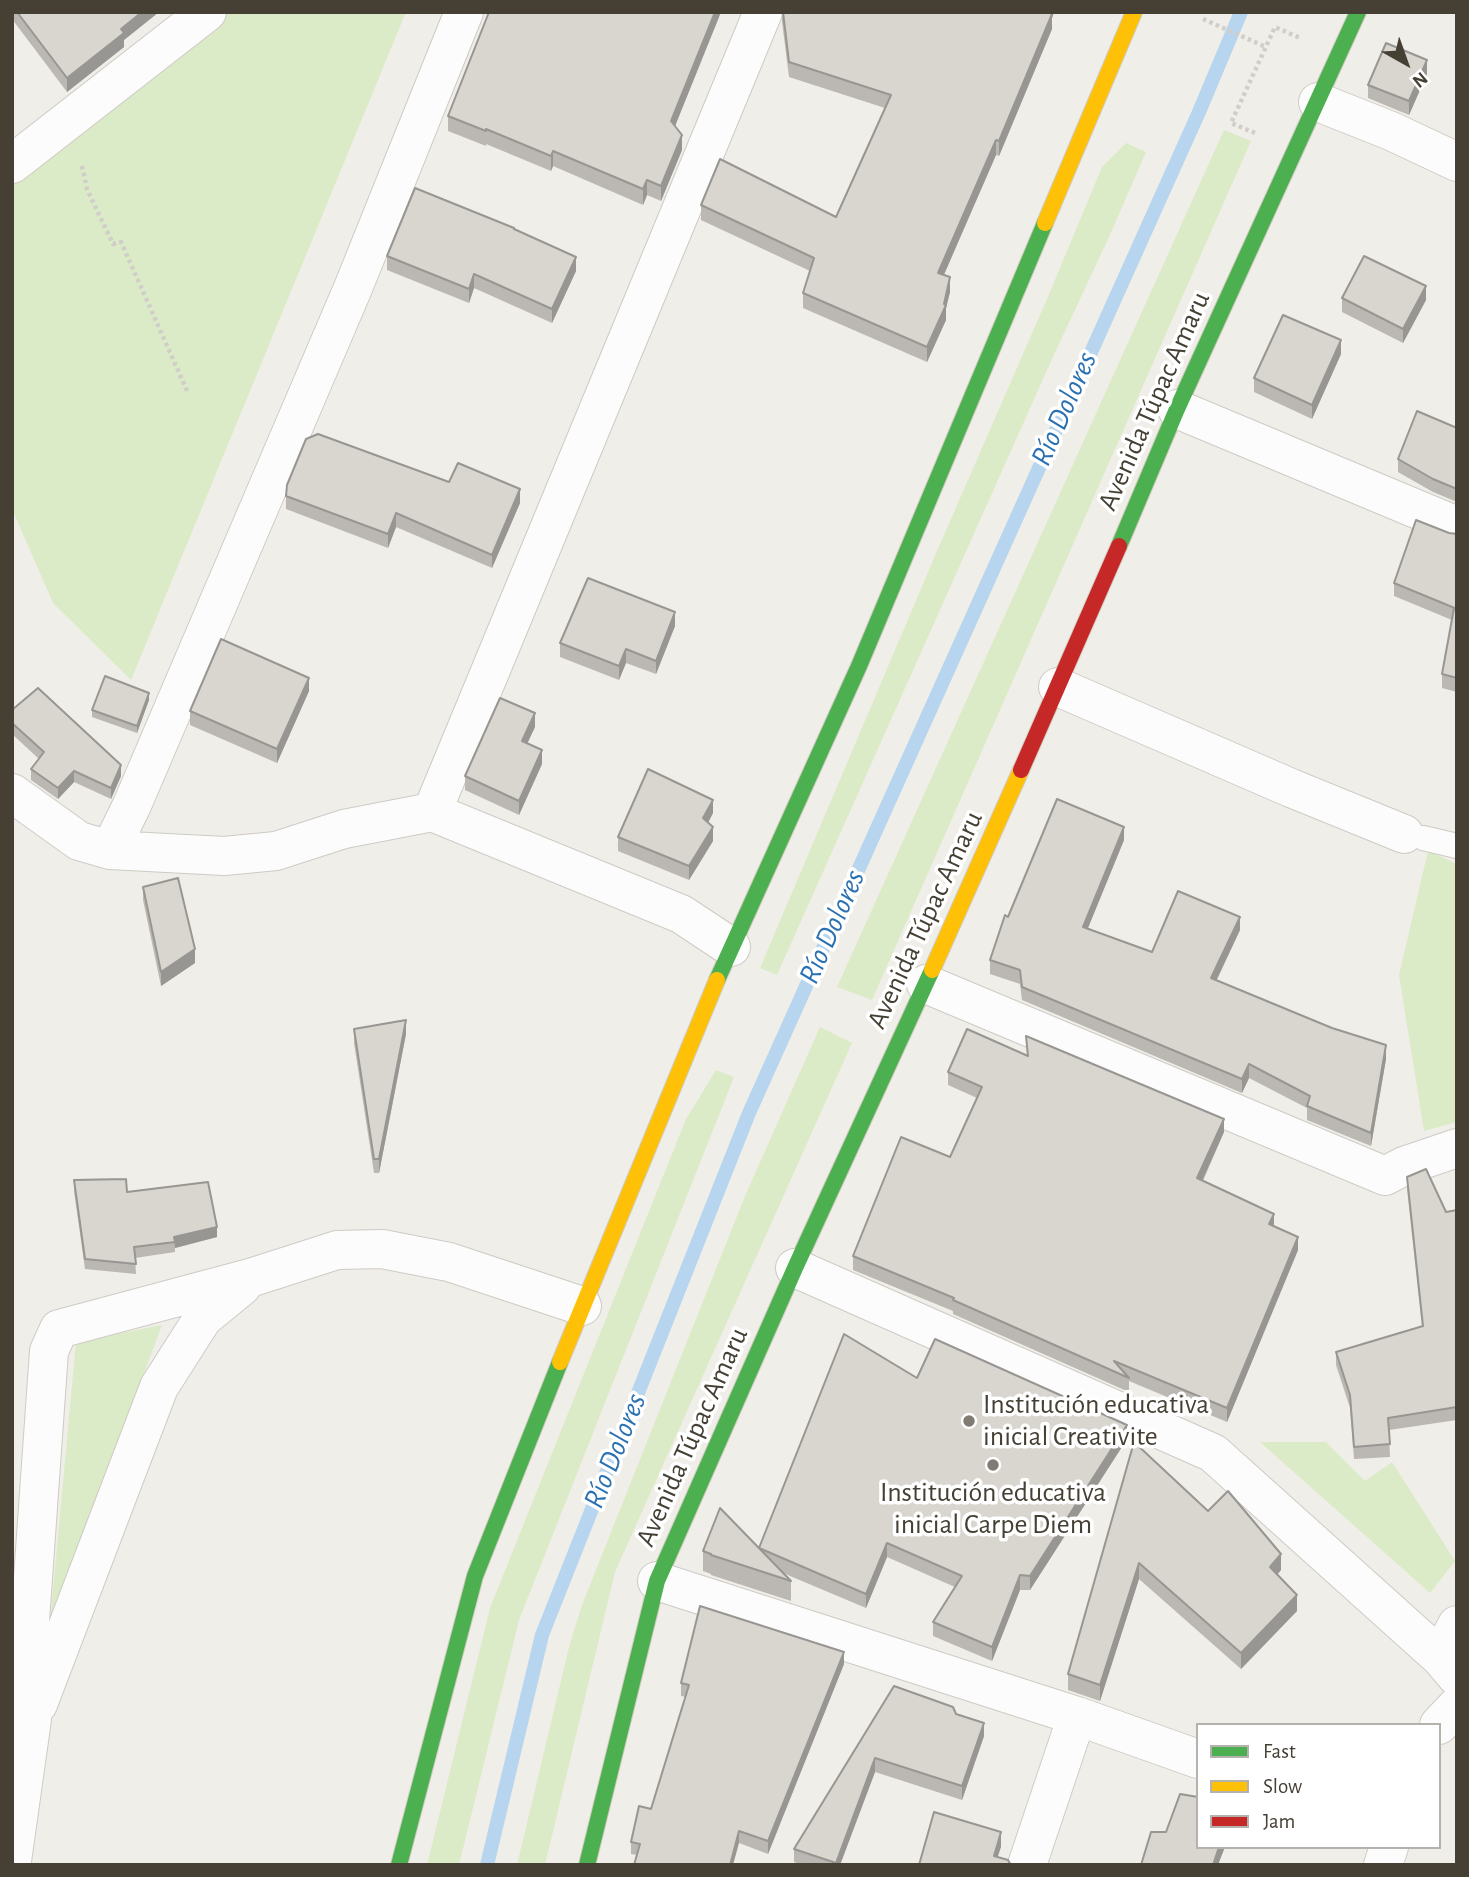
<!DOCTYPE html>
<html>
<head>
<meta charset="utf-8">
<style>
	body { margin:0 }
	#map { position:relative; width:1469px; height:1877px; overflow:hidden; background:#f0eee8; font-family:"Alegreya Sans",sans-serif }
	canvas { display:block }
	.frame { position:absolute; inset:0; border:14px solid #453f34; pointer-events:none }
	.legend { position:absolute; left:1196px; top:1723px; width:245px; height:126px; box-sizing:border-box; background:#fff; border:2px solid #b5b2ae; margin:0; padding:9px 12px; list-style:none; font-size:21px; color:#453f34 }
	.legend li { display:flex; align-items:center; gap:14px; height:35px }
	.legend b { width:35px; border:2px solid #b5b2ae }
	.north { position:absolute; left:1371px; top:28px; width:70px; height:70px; -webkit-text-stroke:5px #fff; paint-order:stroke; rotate:140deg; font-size:19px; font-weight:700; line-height:28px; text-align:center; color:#453f34 }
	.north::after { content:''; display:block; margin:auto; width:24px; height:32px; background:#453f34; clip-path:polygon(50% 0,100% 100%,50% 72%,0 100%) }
</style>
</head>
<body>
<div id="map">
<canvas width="1469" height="1877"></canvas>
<div class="frame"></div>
<ul class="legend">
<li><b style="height:9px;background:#4caf50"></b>Fast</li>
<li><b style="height:9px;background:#ffc107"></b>Slow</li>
<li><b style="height:9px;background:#c62828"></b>Jam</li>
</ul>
<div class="north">N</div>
</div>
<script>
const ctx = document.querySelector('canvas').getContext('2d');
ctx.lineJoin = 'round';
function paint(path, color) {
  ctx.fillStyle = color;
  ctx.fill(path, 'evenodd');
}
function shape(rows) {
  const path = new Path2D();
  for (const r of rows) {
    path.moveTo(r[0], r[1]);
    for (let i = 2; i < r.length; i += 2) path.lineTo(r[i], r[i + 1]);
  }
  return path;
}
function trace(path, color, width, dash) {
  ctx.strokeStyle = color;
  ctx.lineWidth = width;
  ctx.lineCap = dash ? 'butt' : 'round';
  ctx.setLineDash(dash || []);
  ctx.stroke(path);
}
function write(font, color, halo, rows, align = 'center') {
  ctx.font = font + ' "Alegreya Sans",sans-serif';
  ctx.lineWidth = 7;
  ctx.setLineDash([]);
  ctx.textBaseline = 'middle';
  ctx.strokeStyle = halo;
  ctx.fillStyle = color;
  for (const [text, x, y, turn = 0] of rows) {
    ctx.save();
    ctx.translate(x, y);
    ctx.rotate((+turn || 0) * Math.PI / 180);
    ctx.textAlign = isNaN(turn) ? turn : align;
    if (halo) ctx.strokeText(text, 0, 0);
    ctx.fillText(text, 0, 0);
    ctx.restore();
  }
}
paint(shape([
	[225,12,406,12,131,680,53,603,12,509,12,180],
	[1224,130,1251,141,872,1000,837,987],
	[1126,143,1146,152,1109,237,1052,359,777,975,760,968,937,551,1047,299,1102,167],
	[1428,851,1457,864,1457,1122,1424,1131,1399,975],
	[820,1027,852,1043,615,1572,545,1865,517,1865,569,1647,582,1605,745,1196],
	[716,1070,734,1077,519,1620,459,1865,427,1865,490,1608,686,1119],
	[162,1325,95,1506,49,1633,76,1342],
	[1260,1442,1326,1442,1365,1481,1392,1462,1455,1561,1430,1593]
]), '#dbebc7');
trace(shape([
	[487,1865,542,1635,749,1113,1199,112,1241,12]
]), '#b7d5ee', 14);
const lane = shape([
	[1423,838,1457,846]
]);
const street = shape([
	[1318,102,1391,131,1457,162],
	[12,164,207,12],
	[1177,409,1457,526],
	[1058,687,1291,788,1404,834],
	[12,793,79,841,110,850,224,856,276,851,344,829,432,812,681,914,731,947],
	[432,812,763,12],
	[110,850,132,805,353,288,464,12],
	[926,984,1385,1176,1404,1166,1457,1148],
	[795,1268,1213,1453,1440,1657,1457,1677],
	[657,1581,1077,1716,1198,1759],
	[1440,1657,1457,1625],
	[38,1704,159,1387,203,1318,242,1286],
	[1439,1725,1457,1706],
	[12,1861,32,1719,29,1635,49,1351,59,1329,253,1277,337,1250,382,1249,449,1262,582,1306],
	[1027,1865,1077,1716],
	[1383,1865,1389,1847]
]);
const fast = shape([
	[1119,546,1177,409,1358,12],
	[717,980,859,666,1045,223],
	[399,1865,475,1576,560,1362],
	[587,1865,657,1581,795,1268,932,970]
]);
const slow = shape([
	[1045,223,1134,12],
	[932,970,1021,770],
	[560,1362,717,980]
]);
const jam = shape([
	[1021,770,1119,546]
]);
trace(lane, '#cecbc5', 26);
trace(street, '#cecbc5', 40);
trace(fast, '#cfcbbf', 18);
trace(slow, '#cfcbbf', 18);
trace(jam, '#cfcbbf', 18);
trace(shape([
	[1203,19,1266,47],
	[1255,133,1231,123,1275,27,1300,38],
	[82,166,87,189,113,244,121,242,188,393]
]), '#d1cec9', 4.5, [3.5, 3.5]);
trace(lane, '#fdfcfc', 24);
trace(street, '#fdfcfc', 38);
trace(fast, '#4caf50', 16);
trace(slow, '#ffc107', 16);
trace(jam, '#c62828', 16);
paint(shape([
	[12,12,159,12,124,40,124,47,67,92,12,19],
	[721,12,675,126,682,150,661,201,647,195,643,205,553,166,551,171,486,144,486,146,448,131,448,116],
	[782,12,1054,12,1052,18,1052,29,999,156,996,155,944,275,950,292,946,308,946,320,927,362,803,308,803,293,810,271,701,220,701,205,836,217,885,108,789,77,782,22],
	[1427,74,1409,115,1368,98,1368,85],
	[514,230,576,271,552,323,474,288,469,303,387,270,387,256],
	[1342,298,1426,300,1403,343,1342,312],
	[1341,354,1312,419,1254,392,1254,378],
	[1457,428,1457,502,1433,492,1398,472,1398,459],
	[449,482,520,503,492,568,396,527,388,548,286,509,286,496],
	[1449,533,1457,534,1457,692,1442,688,1442,674,1452,620,1394,596,1394,583],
	[675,626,656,674,626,663,619,680,560,657,560,643],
	[309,691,277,763,190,725,190,711],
	[149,700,137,733,92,717,92,710],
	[12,710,121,776,111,799,74,782,58,799,31,780,31,769,39,759,12,734],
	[535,727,527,743,542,764,519,815,465,790,465,776],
	[713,813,708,823,713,841,689,880,618,851,618,837],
	[1124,840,1088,928,1152,952,1240,930,1217,980,1386,1059,1371,1146,1307,1120,1307,1108,1249,1078,1242,1093,1022,1000,1020,984,990,974,990,960,1008,917],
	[143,887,195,963,161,986,143,900],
	[354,1029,406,1034,379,1173,374,1173,354,1043],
	[1026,1036,1224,1132,1203,1181,1274,1226,1298,1250,1227,1422,1129,1381,1129,1392,953,1314,953,1311,853,1270,853,1256,950,1157,977,1098,948,1085,948,1072,1027,1055],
	[1407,1177,1446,1212,1457,1210,1457,1420,1389,1430,1390,1457,1354,1459,1350,1408,1336,1365,1336,1352,1422,1327,1407,1189],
	[74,1180,127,1192,217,1237,175,1248,175,1252,135,1258,136,1274,85,1269,74,1191],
	[917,1378,1127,1439,1030,1590,1020,1590,992,1661,933,1636,933,1622,955,1587,887,1557,866,1608,783,1573,791,1581,791,1601,711,1575,711,1574,703,1571,703,1551,759,1548],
	[1134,1442,1208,1511,1281,1570,1277,1575,1297,1611,1241,1669,1139,1579,1100,1701,1068,1690,1068,1674],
	[844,1664,768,1854,739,1843,637,1855,631,1854,631,1842,651,1809,686,1697,681,1696,681,1683],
	[894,1686,984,1736,962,1800,875,1772,840,1865,801,1865,794,1862,794,1849]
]), '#bbb8b3');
paint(shape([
	[142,12,159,12,124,40,124,47,67,92,67,78,121,29],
	[715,12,721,12,671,136,671,121],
	[1054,12,1052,18,1052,29,999,156,999,141,1048,13],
	[1427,60,1427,74,1409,115,1409,101],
	[682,135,682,150,661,201,661,186],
	[996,140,996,155,938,288,938,273],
	[553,151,553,166,551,171,551,156],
	[647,180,647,195,643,205,643,189],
	[576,257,576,271,552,323,552,309],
	[474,274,474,288,469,303,469,289],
	[950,277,950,292,946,308,946,320,927,362,927,347,944,304],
	[1426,286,1426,300,1403,343,1403,329],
	[1341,340,1341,354,1312,419,1312,405],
	[520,489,520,503,492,568,492,555],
	[396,513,396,527,388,548,388,534],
	[675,612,675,626,656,674,656,661],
	[626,649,626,663,619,680,619,666],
	[309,678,309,691,277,763,277,749],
	[149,693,149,700,137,733,137,726],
	[535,713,535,727,522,755,522,741],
	[542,750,542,764,519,815,519,801],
	[121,765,121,776,111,799,111,788],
	[74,771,74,782,58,799,58,788],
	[713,800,713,813,703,832,703,818],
	[713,827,713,841,689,880,689,866],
	[1124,827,1124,840,1083,940,1083,927],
	[1240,917,1240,930,1211,991,1211,978],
	[195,949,195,963,161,986,161,972],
	[406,1020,406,1034,379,1173,379,1159],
	[1386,1045,1386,1059,1371,1146,1371,1133],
	[1249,1064,1249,1078,1242,1093,1242,1079],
	[1224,1119,1224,1132,1197,1192,1197,1178],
	[1274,1214,1274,1228,1269,1224],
	[217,1227,217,1237,175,1248,174,1237],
	[1298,1237,1298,1250,1227,1422,1227,1408],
	[1127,1425,1127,1439,1030,1590,1030,1576],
	[887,1543,887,1557,866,1608,866,1594],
	[1281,1554,1281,1570,1270,1583,1270,1567],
	[1139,1563,1139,1579,1100,1701,1100,1685],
	[1020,1575,1020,1590,992,1661,992,1647],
	[1297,1595,1297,1611,1241,1669,1241,1653],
	[844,1652,844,1664,768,1854,768,1841],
	[984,1723,984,1736,962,1800,962,1786],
	[875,1758,875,1772,840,1865,836,1865],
	[739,1831,739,1843,733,1865,730,1865],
	[1001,1832,1001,1847,995,1865,994,1856],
	[1219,1847,1225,1847,1218,1865,1213,1865]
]), '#989692');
const building = shape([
	[17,12,142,12,121,29,124,33,67,78,17,12],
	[489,12,715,12,671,121,682,135,661,186,647,180,643,189,553,151,551,156,486,129,486,131,448,116,489,12],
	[783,12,1048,12,1052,14,999,141,996,140,938,273,950,277,944,304,946,305,927,347,803,293,814,258,701,205,720,159,836,217,891,95,789,62,783,12],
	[1386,43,1427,60,1409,101,1368,85,1386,43],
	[415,188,514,228,514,229,576,257,552,309,474,274,469,289,387,256,415,188],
	[1364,256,1426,286,1403,329,1342,298,1364,256],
	[1283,315,1341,340,1312,405,1254,378,1283,315],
	[1417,411,1457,428,1457,489,1433,479,1398,459,1417,411],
	[318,434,449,482,458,463,520,489,492,555,396,513,388,534,286,496,287,485,306,439,318,434],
	[1416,520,1449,533,1457,534,1457,609,1394,583,1416,520],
	[588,578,675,612,656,661,626,649,619,666,560,643,588,578],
	[1454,608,1457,609,1457,678,1442,674,1454,608],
	[221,639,309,678,277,749,190,711,221,639],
	[105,676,149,693,137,726,92,710,105,676],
	[38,688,121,765,111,788,74,771,58,788,31,769,44,752,12,723,12,710,38,688],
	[500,698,535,713,522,741,542,750,519,801,465,776,500,698],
	[648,769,713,800,703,818,713,827,689,866,618,837,648,769],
	[1057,799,1124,827,1083,927,1152,952,1178,891,1240,917,1211,978,1332,1028,1386,1045,1371,1133,1307,1106,1310,1096,1249,1064,1242,1079,1022,987,1020,970,990,960,1005,915,1008,917,1057,799],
	[178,878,195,949,161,972,143,887,178,878],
	[406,1020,379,1159,374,1159,354,1029,406,1020],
	[967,1029,1028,1056,1026,1036,1224,1119,1197,1178,1274,1214,1269,1224,1298,1237,1227,1408,1114,1361,1129,1378,953,1300,954,1298,853,1256,901,1137,950,1157,982,1087,948,1072,967,1029],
	[1426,1169,1446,1212,1457,1210,1457,1407,1388,1418,1390,1444,1354,1447,1350,1395,1336,1352,1423,1326,1407,1177,1426,1169],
	[126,1179,127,1192,208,1182,217,1227,174,1237,175,1242,134,1247,136,1264,85,1259,74,1180,126,1179],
	[844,1334,917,1378,935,1339,1127,1425,1030,1576,1020,1575,992,1647,933,1622,962,1576,887,1543,866,1594,759,1548,844,1334],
	[1134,1442,1208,1511,1228,1491,1281,1554,1270,1567,1297,1595,1241,1653,1139,1563,1100,1685,1068,1674,1134,1442],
	[720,1508,791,1581,711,1555,711,1554,703,1551,720,1508],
	[700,1606,844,1652,768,1841,739,1831,730,1865,634,1865,640,1844,631,1842,639,1806,651,1809,689,1685,681,1683,700,1606],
	[894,1686,953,1707,956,1714,984,1723,962,1786,875,1758,836,1863,794,1849,894,1686],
	[1180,1794,1198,1797,1198,1847,1219,1847,1213,1865,1141,1865,1151,1832,1166,1832,1180,1794],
	[934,1812,1001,1832,994,1856,1008,1860,1011,1865,919,1865,934,1812]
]);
paint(building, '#d9d6d0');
trace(building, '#989692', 2);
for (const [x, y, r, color] of [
	[969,1421,7,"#817c73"],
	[993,1465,7,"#817c73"]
]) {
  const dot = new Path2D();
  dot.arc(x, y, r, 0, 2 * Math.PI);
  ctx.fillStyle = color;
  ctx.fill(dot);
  trace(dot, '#fff', 2.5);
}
write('28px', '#453f34', '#fff', [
	["Avenida Túpac Amaru",1154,401,-66],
	["Avenida Túpac Amaru",925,920,-65],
	["Avenida Túpac Amaru",692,1437,-66]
]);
write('28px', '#453f34', '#fff', [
	["Institución educativa",983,1405],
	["inicial Creativite",983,1437],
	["Institución educativa",993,1493,"center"],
	["inicial Carpe Diem",993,1525,"center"]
], 'left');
write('italic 30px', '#2b71b2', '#fff', [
	["Río Dolores",1064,409,-66],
	["Río Dolores",832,927,-66],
	["Río Dolores",615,1451,-68]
]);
</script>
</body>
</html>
